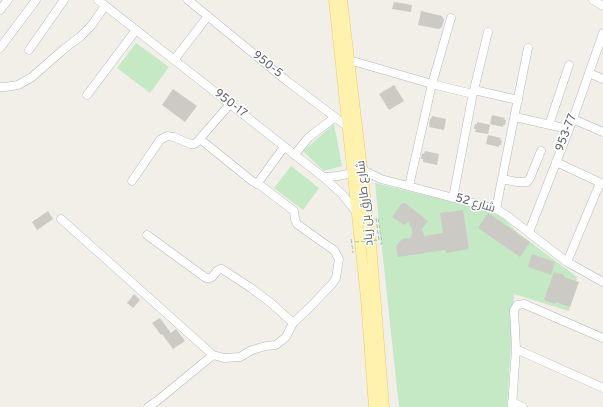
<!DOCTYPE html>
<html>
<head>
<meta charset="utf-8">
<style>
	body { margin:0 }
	canvas { display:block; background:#f1efe8 }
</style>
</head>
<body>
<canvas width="603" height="407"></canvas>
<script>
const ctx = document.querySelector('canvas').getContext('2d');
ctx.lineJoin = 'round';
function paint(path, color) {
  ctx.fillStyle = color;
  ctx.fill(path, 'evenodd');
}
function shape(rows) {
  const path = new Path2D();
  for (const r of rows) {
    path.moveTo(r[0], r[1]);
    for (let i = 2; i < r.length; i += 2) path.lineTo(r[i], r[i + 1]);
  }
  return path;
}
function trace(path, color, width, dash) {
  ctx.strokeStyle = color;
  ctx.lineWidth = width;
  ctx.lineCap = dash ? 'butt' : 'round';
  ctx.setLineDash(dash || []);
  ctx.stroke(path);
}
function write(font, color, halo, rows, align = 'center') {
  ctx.font = font + ' Overpass,Cairo,sans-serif';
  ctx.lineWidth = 3;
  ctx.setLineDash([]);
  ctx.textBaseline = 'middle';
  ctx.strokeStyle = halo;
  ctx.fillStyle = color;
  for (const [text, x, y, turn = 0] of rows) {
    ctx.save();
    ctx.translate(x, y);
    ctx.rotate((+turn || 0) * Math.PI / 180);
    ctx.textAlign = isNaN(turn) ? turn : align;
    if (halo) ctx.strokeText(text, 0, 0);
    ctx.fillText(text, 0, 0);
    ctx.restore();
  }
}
paint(shape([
	[136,43,169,67,150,93,117,68],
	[334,124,342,166,324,171,303,151],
	[291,166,319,188,303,210,274,188],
	[375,183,498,213,518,233,577,277,569,311,514,294,507,407,399,407]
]), '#c5e8c5');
paint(shape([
	[394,2,412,5,411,12,392,9],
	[421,11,442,16,444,20,442,27,439,29,418,25],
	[394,85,404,101,389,110,379,94],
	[173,89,197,106,185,122,162,105],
	[492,115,505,118,504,120,506,120,505,125,503,125,503,127,490,124],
	[432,116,446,119,444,130,429,127,430,125,429,124,430,119,431,119],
	[477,122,490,125,488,134,475,132,476,129,474,129,475,124,477,124],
	[488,135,501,138,500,140,502,140,501,145,499,145,499,147,486,144],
	[425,151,439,154,437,165,423,162,423,159,421,159,422,153,424,154],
	[402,203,405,203,428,221,422,229,424,236,443,233,440,213,463,210,469,249,446,253,445,250,398,257,396,246,402,239,411,238,412,234,412,229,408,221,405,225,392,217],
	[48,211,53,219,37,230,32,222],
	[488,213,530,242,520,257,478,228],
	[532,254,555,262,551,275,528,267],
	[554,272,564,275,564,277,579,282,570,307,556,302,555,304,544,300],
	[134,294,140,300,133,308,127,303],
	[160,318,171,333,176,329,185,341,173,349,162,334,161,335,152,323]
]), '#cccac5');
const minor = shape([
	[98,0,323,177,342,194,357,213],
	[188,0,287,81,348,127],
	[593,0,603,6],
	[0,10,8,0],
	[0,48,36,0],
	[29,50,64,0],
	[174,60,208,16],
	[349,60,432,84,473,94],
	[589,73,603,79],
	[0,87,5,87,18,85,32,77,64,49,81,36,91,26,105,6],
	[474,90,518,100],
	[87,95,136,30],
	[515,117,568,129],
	[573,119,603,132],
	[549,125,569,65],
	[294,155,309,137,334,118],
	[556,162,603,184],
	[323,177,338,176,353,173,367,172,381,179,496,209,506,215,567,262,603,282],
	[502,179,517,182,527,182,530,178,541,151],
	[132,181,160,140,167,136,174,137,190,144,194,144,197,142,230,104],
	[257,184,284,147],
	[409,186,432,84,451,18],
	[453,198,472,98,488,32],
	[496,209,528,48],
	[61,219,213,355],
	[529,232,573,119,603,33],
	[147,235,206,278,210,278,212,277,217,271,220,269,222,269,251,288,271,303,293,323],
	[567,262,600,183],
	[516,349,603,388],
	[512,402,523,407],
	[148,407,157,401,213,355,224,358,240,357,252,350,266,346,276,345,286,337,293,323,308,309,332,284,336,278,339,259,334,250,322,242,297,224,295,219,294,211,260,185,252,181,200,139],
	[512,407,516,349,514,310,517,305,524,304,603,338]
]);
const major = shape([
	[334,0,366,298,374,407],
	[342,0,371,245,384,407]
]);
trace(minor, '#b5b8bc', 9);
trace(major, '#f2c960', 11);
trace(shape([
	[351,239,353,253],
	[379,240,376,219,378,218,382,244,380,244]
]), '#9cc7a9', 1, [4, 2]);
trace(minor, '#fff', 8);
trace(major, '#fff2af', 10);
trace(shape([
	[355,242,379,240]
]), '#9cc7a9', 1, [4, 2]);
write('12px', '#5f6368', '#fff', [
	["950-5",267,65,39],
	["950-17",230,104,38],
	["953-77",567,133,-69],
	["شارع طارق بن زياد",366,203,-96],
	["شارع 52",475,204,16]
]);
</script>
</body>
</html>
